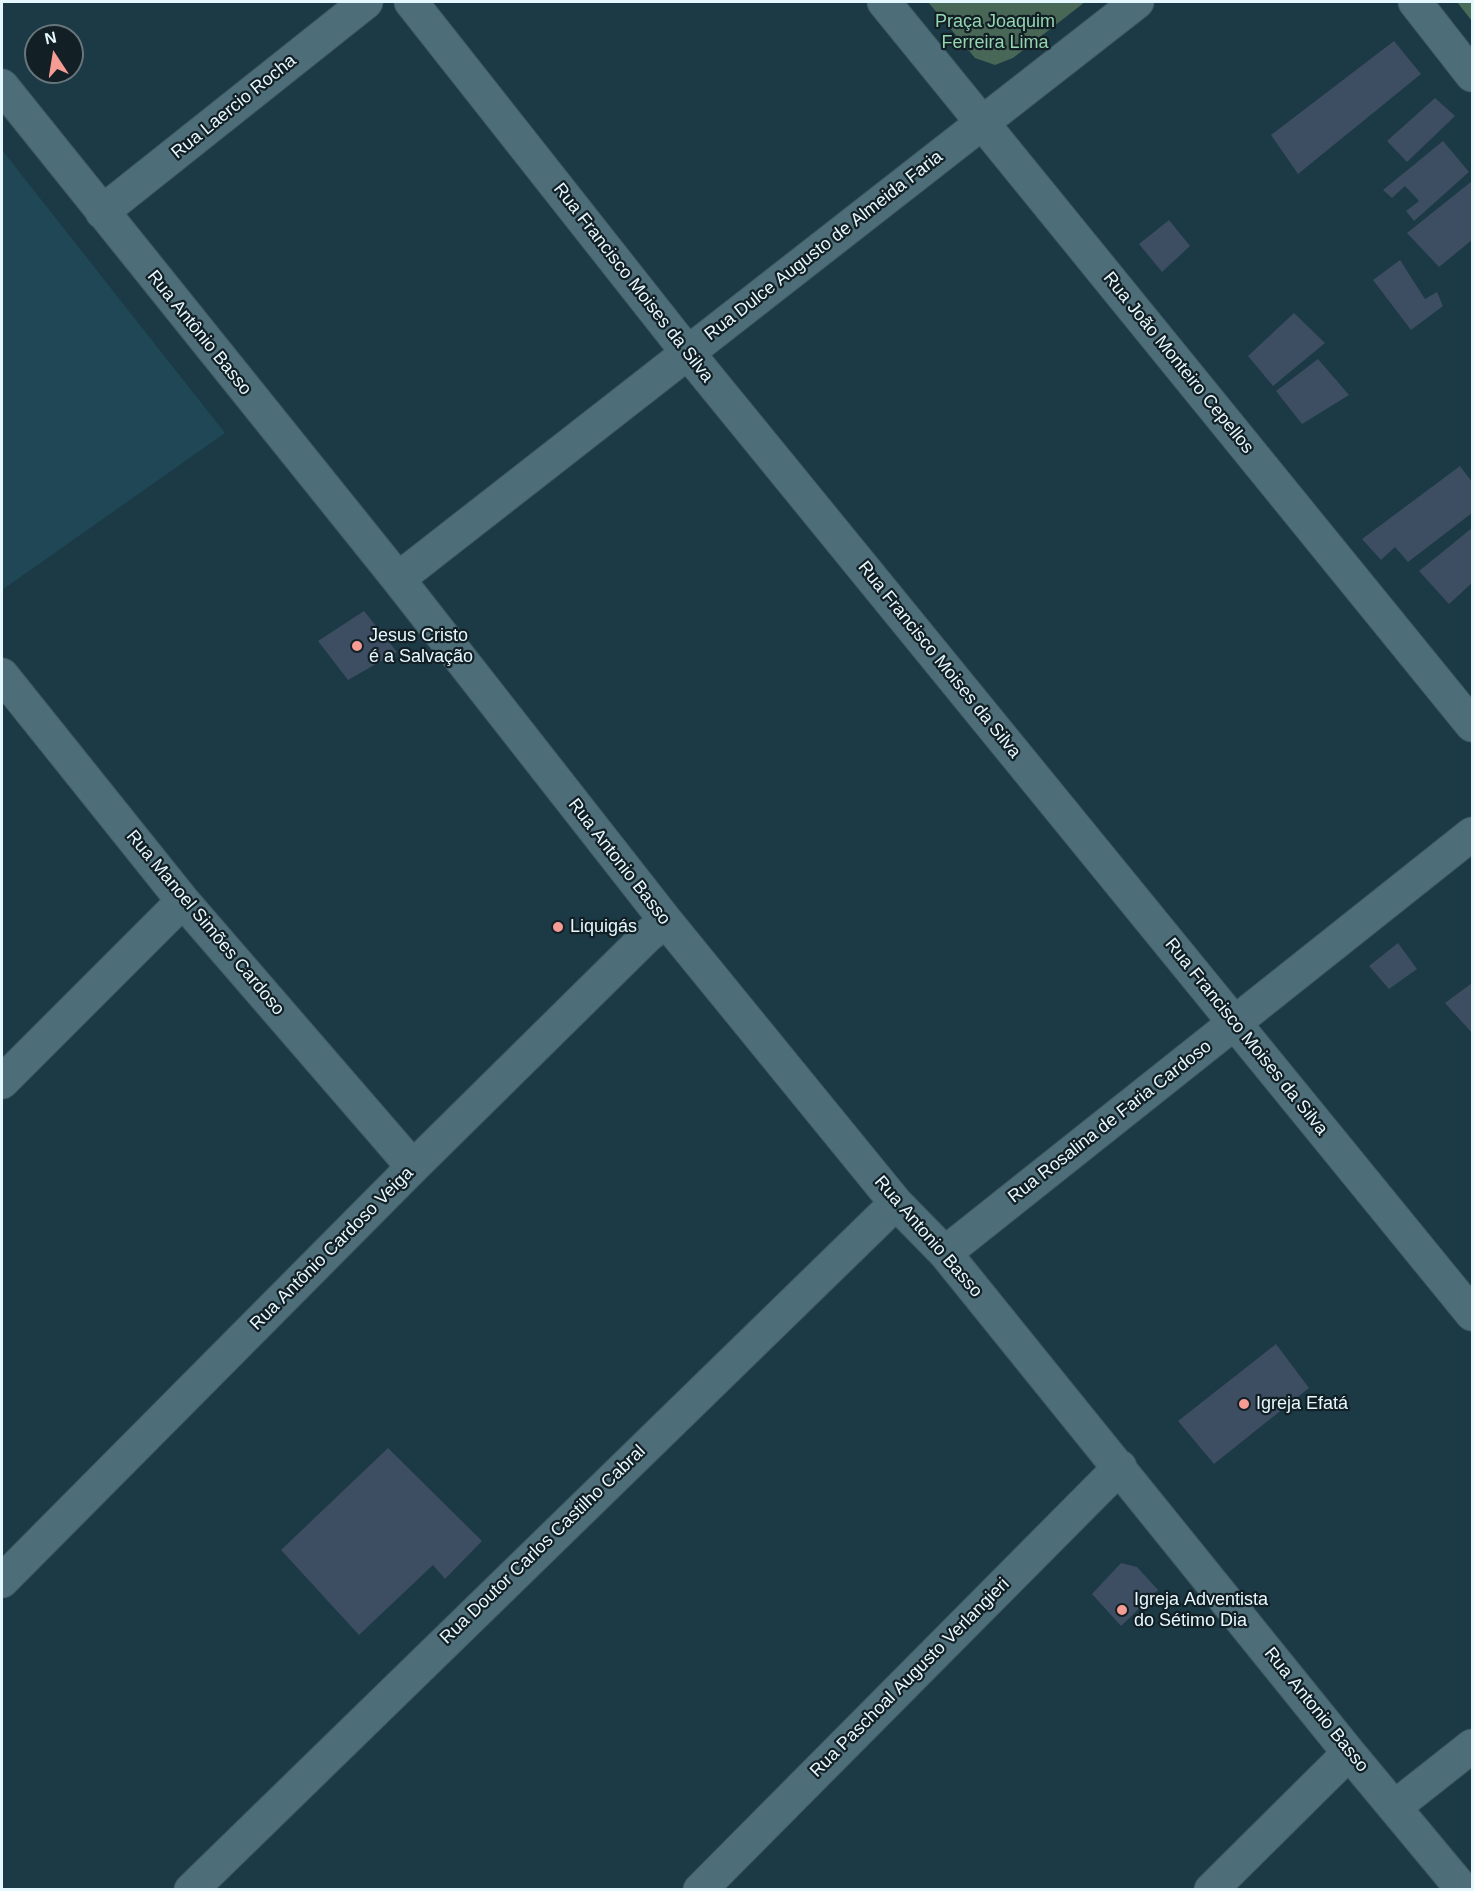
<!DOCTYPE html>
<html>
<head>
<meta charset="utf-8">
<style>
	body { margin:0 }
	#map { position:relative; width:1474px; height:1891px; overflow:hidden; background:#1c3a45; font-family:Arial,sans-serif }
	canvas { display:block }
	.frame { position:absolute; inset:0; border:3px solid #e6f8ff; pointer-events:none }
	.north { position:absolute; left:24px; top:24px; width:60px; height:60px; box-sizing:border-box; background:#121f24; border:2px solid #67767c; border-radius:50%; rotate:348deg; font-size:16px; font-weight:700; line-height:24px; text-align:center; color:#e6f8ff }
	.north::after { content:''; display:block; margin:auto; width:21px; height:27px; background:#f59c94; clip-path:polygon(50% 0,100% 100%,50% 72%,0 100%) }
</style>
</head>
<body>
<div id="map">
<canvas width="1474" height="1891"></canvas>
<div class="frame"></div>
<div class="north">N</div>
</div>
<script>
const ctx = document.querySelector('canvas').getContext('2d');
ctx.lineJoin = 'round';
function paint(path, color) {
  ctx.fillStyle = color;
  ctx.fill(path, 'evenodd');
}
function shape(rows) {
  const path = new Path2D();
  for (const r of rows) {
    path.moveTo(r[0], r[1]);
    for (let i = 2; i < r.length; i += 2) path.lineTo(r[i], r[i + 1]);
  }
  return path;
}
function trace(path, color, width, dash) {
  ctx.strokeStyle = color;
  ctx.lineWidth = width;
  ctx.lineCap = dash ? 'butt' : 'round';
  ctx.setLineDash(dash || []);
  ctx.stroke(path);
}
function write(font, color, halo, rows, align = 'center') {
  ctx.font = font + ' Arial,sans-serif';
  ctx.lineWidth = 4.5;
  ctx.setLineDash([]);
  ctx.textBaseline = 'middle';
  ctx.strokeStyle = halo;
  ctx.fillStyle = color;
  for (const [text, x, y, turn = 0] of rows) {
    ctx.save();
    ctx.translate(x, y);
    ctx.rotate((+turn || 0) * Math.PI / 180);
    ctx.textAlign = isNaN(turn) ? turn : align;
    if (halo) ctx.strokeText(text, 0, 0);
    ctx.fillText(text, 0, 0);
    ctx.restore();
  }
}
paint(shape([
	[2,150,225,433,2,590]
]), '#1f4755');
paint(shape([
	[928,2,1085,2,1013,58,995,65,975,58]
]), '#496757');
paint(shape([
	[1457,2,1472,2,1472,21]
]), '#486c59');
paint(shape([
	[1394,41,1421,74,1298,174,1271,135],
	[1435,98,1455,116,1407,162,1387,141],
	[1443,141,1469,172,1414,221,1406,211,1419,201,1405,186,1392,198,1383,190],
	[1472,181,1472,240,1439,267,1407,233],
	[1169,220,1190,246,1162,272,1139,244],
	[1400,260,1425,299,1437,292,1443,306,1411,330,1373,280],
	[1294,313,1325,343,1273,386,1248,356],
	[1318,359,1349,395,1302,424,1276,391],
	[1460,466,1472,482,1472,513,1408,562,1395,547,1381,560,1362,539],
	[1472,528,1472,583,1449,604,1419,571],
	[364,611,397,652,348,680,318,641],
	[1398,943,1417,969,1389,989,1369,966],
	[1472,983,1472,1033,1445,1003],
	[1276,1344,1309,1388,1214,1464,1178,1421],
	[388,1448,482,1541,445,1579,433,1565,359,1635,281,1550],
	[1121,1563,1137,1567,1158,1590,1121,1626,1092,1594]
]), '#3d4d62');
const minor = shape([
	[411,2,688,353,1472,1314],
	[884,2,1472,725],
	[1415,2,1472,75],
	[2,86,398,579,666,921,896,1203,945,1253,1349,1753,1463,1890],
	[102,212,366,2],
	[398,579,1137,2],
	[2,675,183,901,413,1167],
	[2,1082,183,901],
	[945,1253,1472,834],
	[2,1581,413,1167,647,936,666,921],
	[1396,1806,1472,1746],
	[191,1890,896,1203],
	[700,1890,1120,1467],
	[1211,1890,1349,1753]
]);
trace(minor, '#3d5962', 35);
trace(minor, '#4d6d79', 33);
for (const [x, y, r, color] of [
	[357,646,6,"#f59c94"],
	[558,927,6,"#f59c94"],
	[1244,1404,6,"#f59c94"],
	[1122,1610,6,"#f59c94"]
]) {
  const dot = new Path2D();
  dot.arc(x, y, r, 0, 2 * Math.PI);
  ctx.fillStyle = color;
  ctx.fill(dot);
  trace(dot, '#121f24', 2);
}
write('18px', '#95d5b2', '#121f24', [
	["Praça Joaquim",995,22],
	["Ferreira Lima",995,43]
]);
write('18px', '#e6f8ff', '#121f24', [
	["Rua Laercio Rocha",234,107,-39],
	["Rua Dulce Augusto de Almeida Faria",824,246,-38],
	["Rua Francisco Moises da Silva",633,283,52],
	["Rua Antônio Basso",199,333,51],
	["Rua João Monteiro Cepellos",1178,363,51],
	["Rua Francisco Moises da Silva",939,660,51],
	["Rua Antonio Basso",619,862,52],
	["Rua Manoel Simões Cardoso",205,923,50],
	["Rua Francisco Moises da Silva",1246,1037,51],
	["Rua Rosalina de Faria Cardoso",1110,1122,-38],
	["Rua Antonio Basso",928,1237,49],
	["Rua Antônio Cardoso Veiga",332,1249,-45],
	["Rua Doutor Carlos Castilho Cabral",543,1545,-44],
	["Rua Paschoal Augusto Verlangieri",910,1678,-45],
	["Rua Antonio Basso",1316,1710,51]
]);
write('18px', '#e6f8ff', '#121f24', [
	["Jesus Cristo",369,636],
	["é a Salvação",369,657],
	["Liquigás",570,927],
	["Igreja Efatá",1256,1404],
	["Igreja Adventista",1134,1600],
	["do Sétimo Dia",1134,1621]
], 'left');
</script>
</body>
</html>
